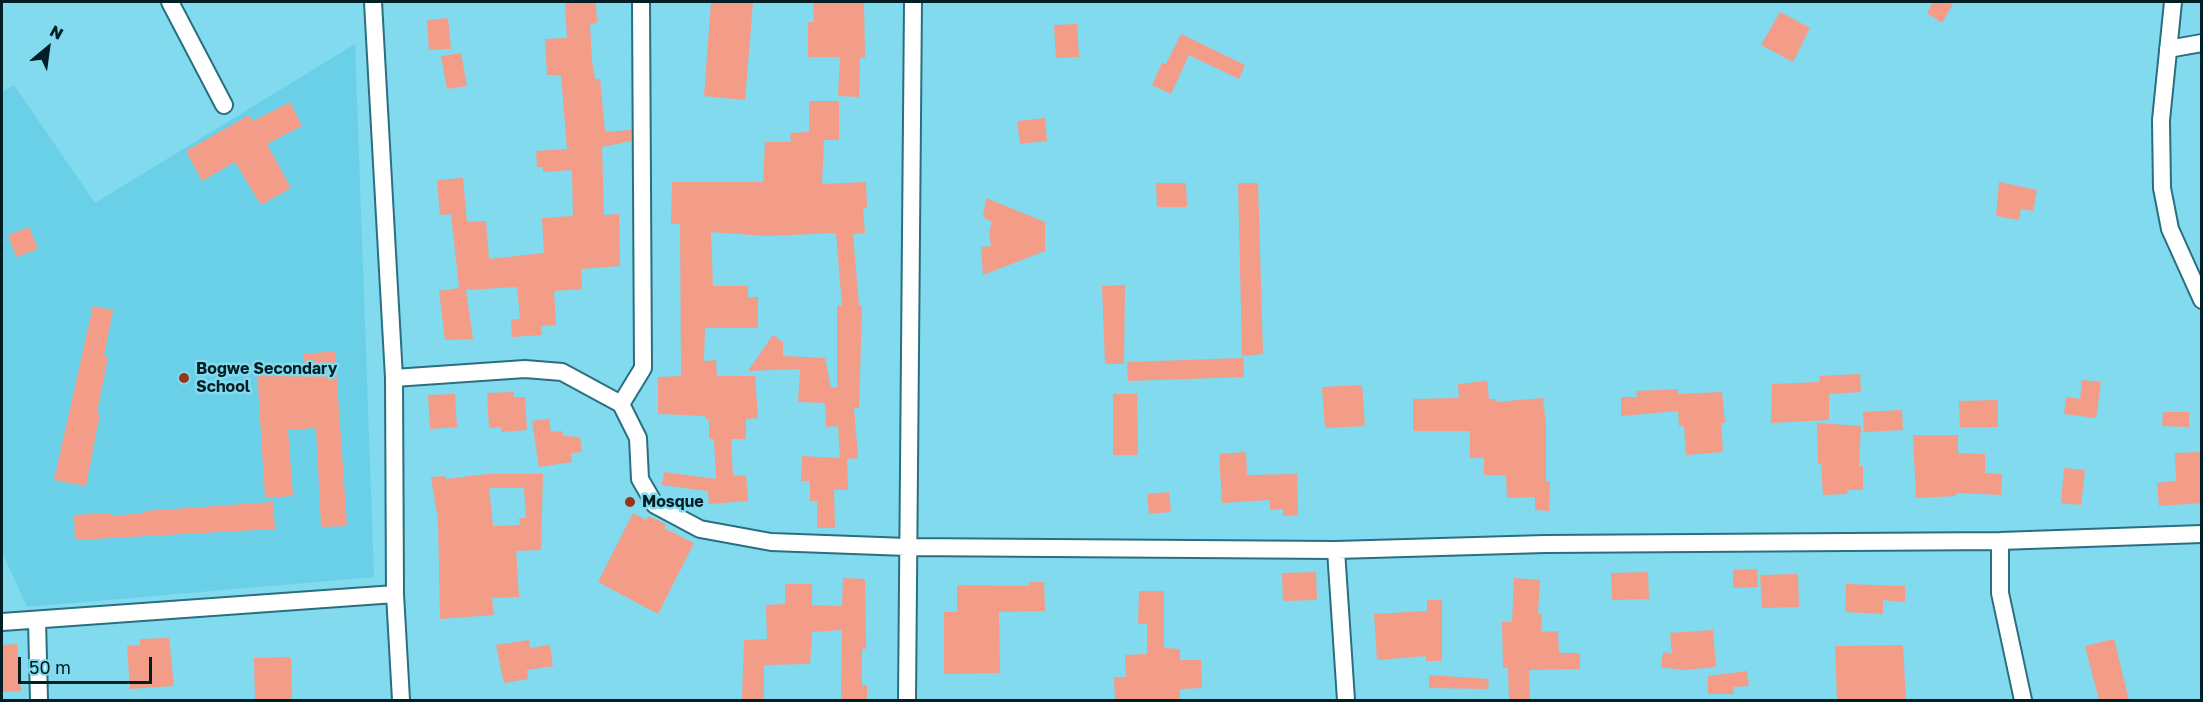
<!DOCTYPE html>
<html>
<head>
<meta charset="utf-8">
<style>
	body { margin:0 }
	#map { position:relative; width:2203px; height:702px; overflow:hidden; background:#82daef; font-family:"Golos Text",sans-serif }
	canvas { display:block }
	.frame { position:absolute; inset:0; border:3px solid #021f25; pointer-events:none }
	.north { position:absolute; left:18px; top:18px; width:60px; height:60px; -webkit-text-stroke:4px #82daef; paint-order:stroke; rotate:29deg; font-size:16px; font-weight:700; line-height:24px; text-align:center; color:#021f25 }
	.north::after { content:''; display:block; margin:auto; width:21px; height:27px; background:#021f25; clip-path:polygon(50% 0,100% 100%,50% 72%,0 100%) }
	.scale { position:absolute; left:18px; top:657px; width:134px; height:27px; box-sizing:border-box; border:3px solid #021f25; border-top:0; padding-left:8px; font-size:18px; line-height:21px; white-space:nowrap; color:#021f25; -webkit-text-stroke:4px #82daef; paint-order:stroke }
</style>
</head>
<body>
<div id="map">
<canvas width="2203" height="702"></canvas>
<div class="frame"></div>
<div class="north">N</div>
<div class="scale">50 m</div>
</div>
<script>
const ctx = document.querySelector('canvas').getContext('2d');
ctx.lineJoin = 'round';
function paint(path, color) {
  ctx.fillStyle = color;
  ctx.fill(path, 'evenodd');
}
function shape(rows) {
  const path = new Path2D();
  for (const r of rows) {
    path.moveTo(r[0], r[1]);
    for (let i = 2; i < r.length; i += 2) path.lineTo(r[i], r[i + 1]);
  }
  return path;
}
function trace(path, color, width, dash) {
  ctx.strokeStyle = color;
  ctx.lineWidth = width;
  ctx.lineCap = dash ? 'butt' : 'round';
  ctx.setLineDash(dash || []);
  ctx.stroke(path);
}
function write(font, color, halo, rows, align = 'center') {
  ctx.font = font + ' "Golos Text",sans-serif';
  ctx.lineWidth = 5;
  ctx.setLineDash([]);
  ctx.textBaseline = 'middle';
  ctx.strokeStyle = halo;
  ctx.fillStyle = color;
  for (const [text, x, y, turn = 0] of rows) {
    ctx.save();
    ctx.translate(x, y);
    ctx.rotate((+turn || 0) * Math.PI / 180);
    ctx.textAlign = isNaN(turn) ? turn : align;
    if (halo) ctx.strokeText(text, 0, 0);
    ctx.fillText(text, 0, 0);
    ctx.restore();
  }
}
paint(shape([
	[355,44,374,577,27,607,2,552,2,92,14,85,95,203]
]), '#6ad0e7');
paint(shape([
	[565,2,596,2,597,23,590,24,592,60,595,79,600,79,605,132,631,130,631,141,602,147,604,215,619,214,620,266,581,269,582,289,554,291,556,325,541,326,542,335,512,337,511,319,520,319,517,287,466,290,473,339,445,340,439,291,459,288,451,214,440,215,437,180,463,178,467,222,486,221,489,259,544,253,542,218,573,216,572,170,543,172,543,167,537,167,536,151,567,149,561,75,547,75,545,39,567,38],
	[711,2,753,2,745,100,704,96],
	[813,2,864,2,865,58,860,58,859,97,838,96,840,57,808,57,808,22,814,22],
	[1933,2,1954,2,1942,23,1927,13],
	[1780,12,1810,28,1793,62,1761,45],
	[448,18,451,49,429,50,427,20],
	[1077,24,1079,57,1056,58,1054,25],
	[1181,34,1245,65,1239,79,1189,55,1171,94,1152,85,1162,63,1166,64],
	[461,53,467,86,447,89,441,56],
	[809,101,839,101,839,140,824,140,822,184,866,182,867,208,863,208,865,233,853,234,859,306,862,306,859,408,854,408,858,458,847,459,848,490,834,490,835,528,817,528,817,501,810,501,810,481,801,481,802,456,840,458,838,426,826,427,825,403,798,402,800,369,748,371,773,335,783,342,783,356,825,358,831,388,837,387,837,305,842,306,836,233,765,236,711,232,713,286,748,286,748,297,758,297,758,328,705,328,704,361,716,360,717,376,755,376,758,418,746,419,746,439,731,439,733,476,746,475,748,501,709,504,708,491,662,485,664,472,716,479,714,439,709,439,709,419,706,419,705,416,658,414,658,377,681,376,680,224,671,224,672,182,763,182,765,142,791,142,790,133,809,132],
	[290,102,302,126,267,144,291,188,261,205,235,162,202,181,186,151,249,115,253,121],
	[1045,118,1047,141,1020,144,1017,121],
	[1999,182,2037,190,2033,211,2021,209,2019,220,1996,216],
	[1156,183,1186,183,1187,207,1157,207],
	[1238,183,1258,183,1263,354,1242,356],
	[986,198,1045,222,1045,251,983,275,981,247,991,246,989,231,992,222,983,217],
	[29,227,38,249,16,257,8,235],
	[1125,285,1124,364,1105,364,1102,286],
	[93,306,113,310,104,356,108,357,97,413,100,414,86,486,54,480],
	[335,351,347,526,321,527,316,428,288,430,293,496,265,498,257,371,304,368,303,354],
	[1243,358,1244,377,1128,381,1127,362],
	[1860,374,1861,392,1829,394,1829,420,1771,423,1772,384,1820,382,1819,376],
	[2082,380,2101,382,2096,418,2064,414,2066,397,2080,399],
	[1487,381,1489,399,1496,399,1496,402,1543,398,1546,424,1546,481,1550,481,1549,511,1535,510,1535,497,1507,498,1506,475,1484,475,1484,458,1470,458,1470,431,1413,431,1413,399,1459,398,1458,384],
	[1362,385,1365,426,1325,428,1322,387],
	[1678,389,1678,394,1722,392,1725,423,1721,423,1723,452,1686,455,1684,426,1679,426,1678,411,1621,416,1621,397,1637,397,1636,391],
	[514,392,514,397,525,397,527,430,501,432,501,427,489,428,487,393],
	[455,394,457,427,430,429,428,395],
	[1113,394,1137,394,1138,455,1113,455],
	[1998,400,1998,427,1960,427,1959,401],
	[1902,410,1903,430,1864,432,1863,412],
	[2163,412,2189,412,2189,427,2162,426],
	[549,419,551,432,562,431,563,436,580,437,582,452,571,453,572,462,539,467,532,421],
	[1817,423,1861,426,1859,466,1863,466,1863,490,1847,490,1848,494,1823,495,1821,464,1818,464],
	[1913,435,1958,435,1958,453,1985,454,1985,473,2002,474,2001,495,1956,493,1956,496,1916,498],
	[1246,452,1247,475,1297,474,1298,515,1283,516,1283,509,1270,510,1270,500,1222,503,1219,454],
	[2202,452,2202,503,2159,506,2157,483,2176,481,2175,453],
	[2064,468,2085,470,2081,505,2061,503],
	[487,474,543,474,541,550,516,551,519,597,492,598,494,615,440,619,438,520,431,477,446,476,446,479],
	[489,488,524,488,526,518,519,518,520,525,493,526],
	[1169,492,1171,512,1149,514,1147,494],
	[273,502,275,529,75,540,74,515,111,513,111,516,144,513,144,511],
	[633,513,646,520,648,516,666,524,664,528,694,543,658,614,598,582],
	[1757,569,1758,587,1733,588,1733,570],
	[1316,572,1317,600,1283,601,1282,573],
	[1648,572,1649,599,1612,600,1611,573],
	[1798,574,1799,607,1762,608,1760,575],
	[843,578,865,579,866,649,862,649,862,685,867,685,867,700,841,700,842,630,812,632,810,664,764,665,764,700,742,700,744,640,767,639,766,605,785,604,785,584,812,584,812,605,842,606],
	[1514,578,1540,580,1538,614,1542,614,1541,632,1558,631,1559,653,1580,653,1580,669,1529,670,1530,700,1509,700,1508,668,1503,668,1502,622,1512,622],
	[1029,582,1044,582,1045,611,999,612,1000,673,944,674,944,612,957,612,957,585,1029,586],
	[1846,584,1905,586,1905,602,1883,600,1883,614,1845,612],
	[1139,591,1164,591,1164,648,1180,649,1180,660,1201,660,1202,688,1180,689,1180,700,1115,700,1114,677,1126,677,1125,655,1147,654,1147,624,1138,624],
	[1427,600,1442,600,1442,661,1426,661,1426,656,1377,660,1374,614,1427,611],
	[1713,630,1716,667,1683,670,1661,667,1663,652,1672,654,1670,633],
	[169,638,174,686,130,689,127,646,140,645,140,639],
	[2114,639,2129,700,2099,700,2085,646],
	[529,640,530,648,550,645,553,666,527,670,528,679,504,683,496,645],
	[17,644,21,691,2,692,2,645],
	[1903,645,1906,700,1837,700,1835,646],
	[291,657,292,700,255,700,254,658],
	[1747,671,1749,686,1733,687,1734,694,1708,694,1708,676],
	[1429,675,1489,679,1488,689,1429,688]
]), '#f39c87');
const minor = shape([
	[170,2,224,105],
	[373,2,394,378,395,594,401,700],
	[2173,2,2161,120,2162,188,2170,229,2202,300],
	[2168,49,2202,43],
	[394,378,525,369,562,372,621,404,638,438,640,479,655,505,700,529,771,542,907,547,1336,550,1545,544,2000,541,2202,534],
	[621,404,643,368,641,2],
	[2000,541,2000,593,2023,700],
	[1336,550,1346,700],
	[37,620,39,700],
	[2,622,395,594],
	[907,700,913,2]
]);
trace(minor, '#2a6f7f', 20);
trace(minor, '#fff', 16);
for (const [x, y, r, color] of [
	[184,378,6,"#9b3219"],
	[630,502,6,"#9b3219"]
]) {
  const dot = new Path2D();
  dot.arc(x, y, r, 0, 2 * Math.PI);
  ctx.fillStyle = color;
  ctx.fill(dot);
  trace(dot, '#82daef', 2);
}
write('bold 16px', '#021f25', '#82daef', [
	["Bogwe Secondary",196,369],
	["School",196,387],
	["Mosque",642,502]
], 'left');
</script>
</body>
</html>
